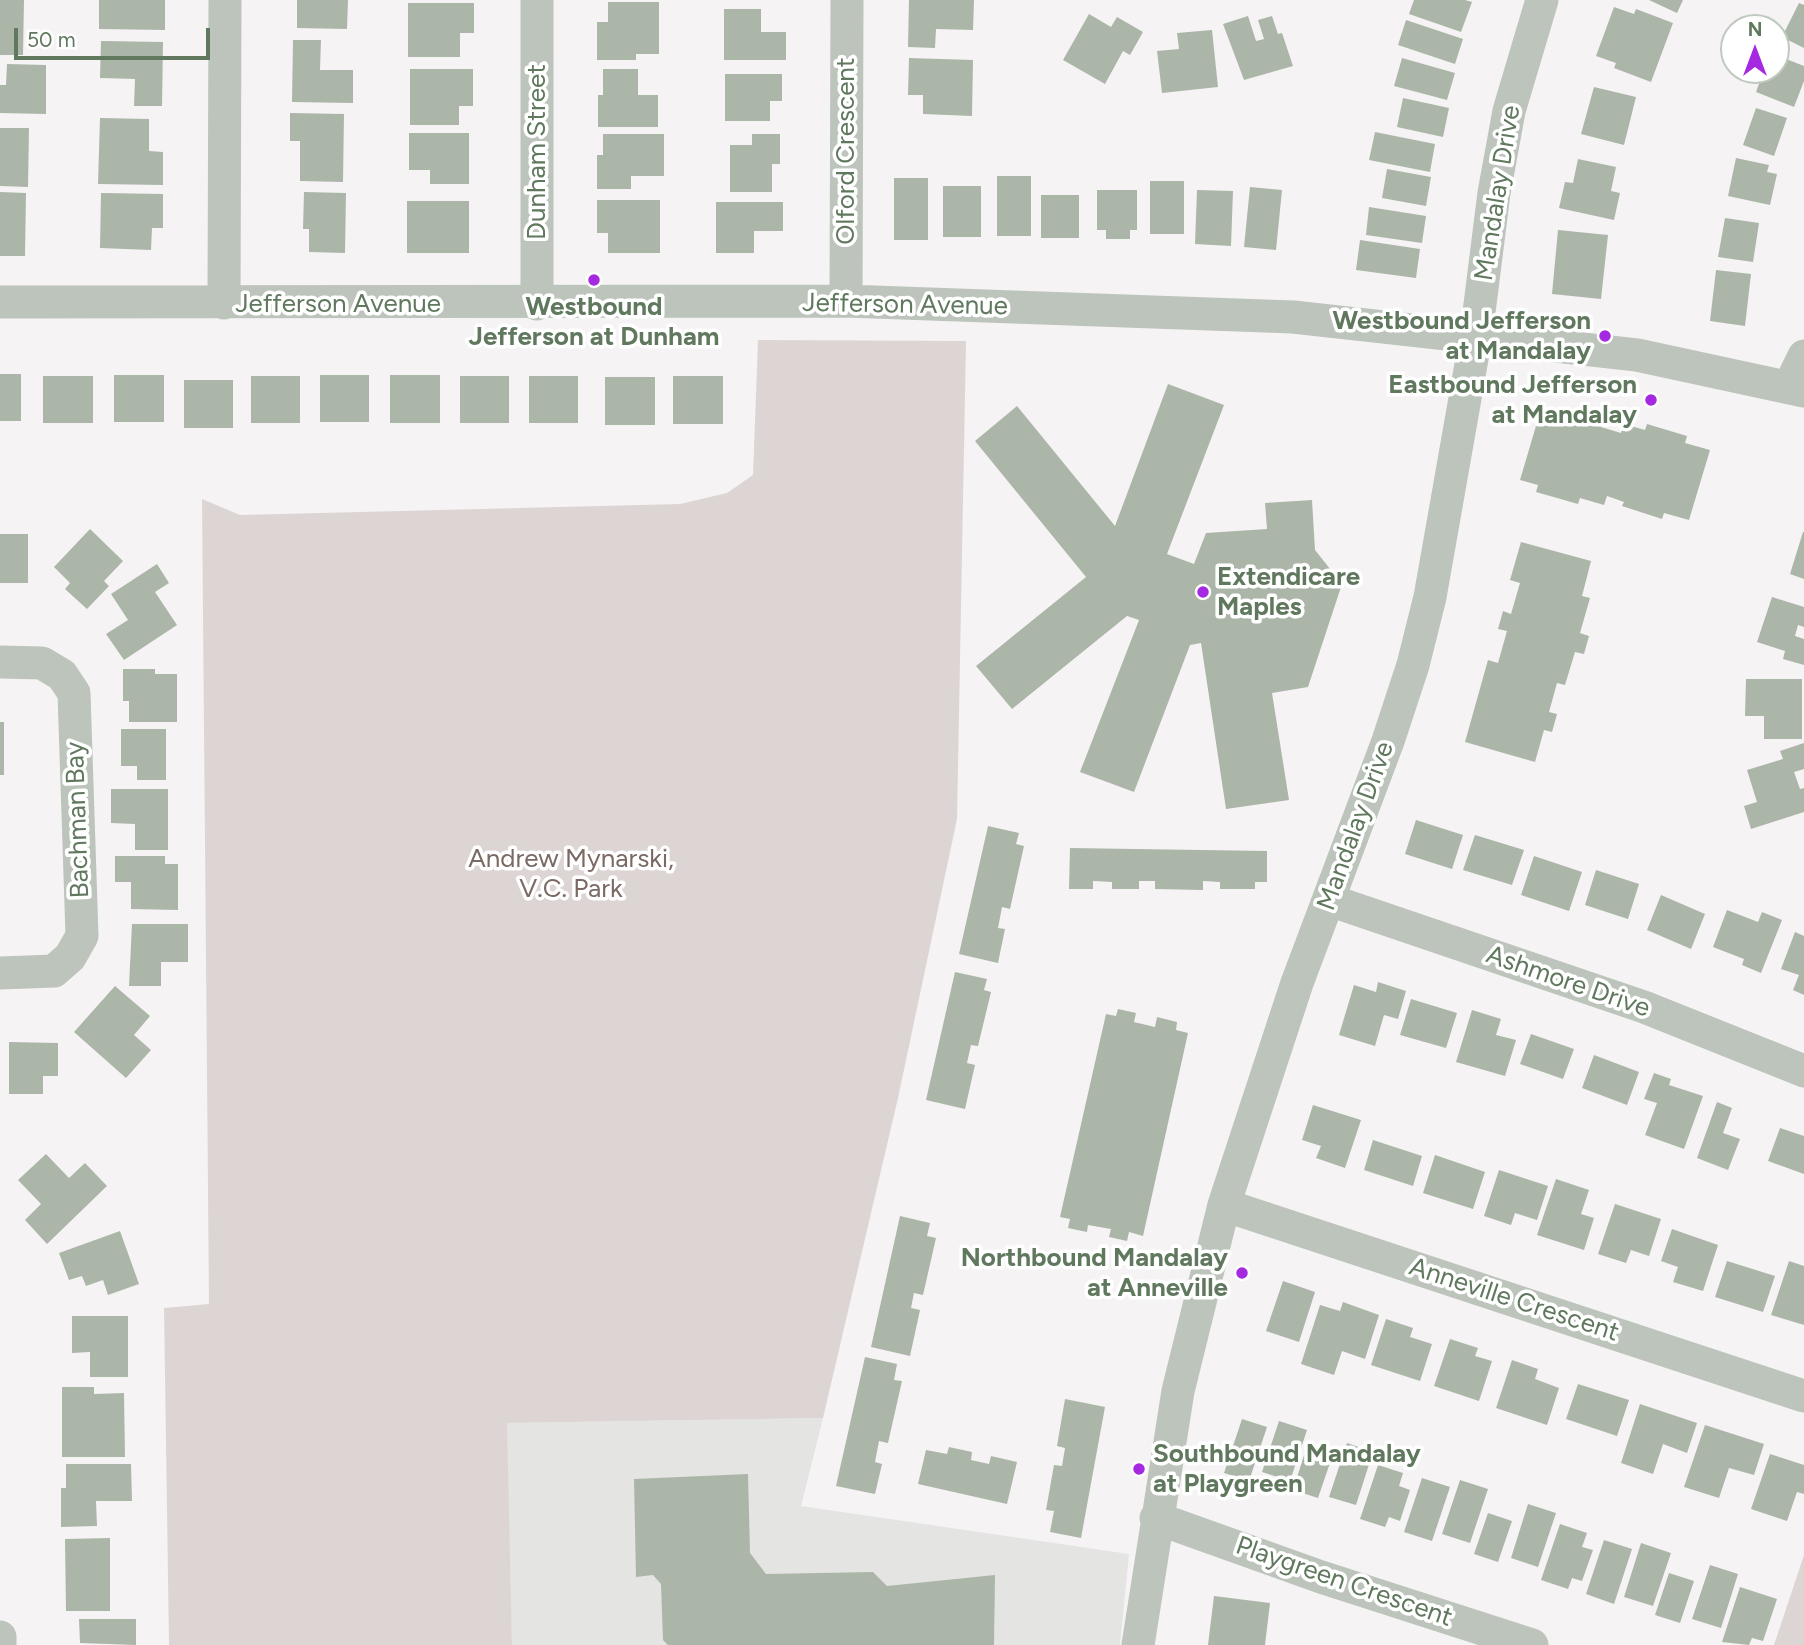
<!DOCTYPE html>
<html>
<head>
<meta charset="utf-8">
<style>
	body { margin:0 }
	#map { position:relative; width:1804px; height:1645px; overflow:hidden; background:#f6f3f5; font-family:Figtree,sans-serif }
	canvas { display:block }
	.north { position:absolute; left:1720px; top:14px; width:70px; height:70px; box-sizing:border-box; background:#fff; border:2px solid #bfc9bf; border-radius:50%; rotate:0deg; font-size:19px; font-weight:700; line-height:28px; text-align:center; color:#60785e }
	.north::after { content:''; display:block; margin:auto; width:24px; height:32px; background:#a529e1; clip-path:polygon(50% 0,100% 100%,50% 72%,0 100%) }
	.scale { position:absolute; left:14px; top:28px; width:196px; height:32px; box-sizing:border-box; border:4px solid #60785e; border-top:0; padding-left:9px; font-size:21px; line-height:24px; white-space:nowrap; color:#60785e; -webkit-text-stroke:5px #fff; paint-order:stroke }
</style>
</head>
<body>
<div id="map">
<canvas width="1804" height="1645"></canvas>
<div class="north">N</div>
<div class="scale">50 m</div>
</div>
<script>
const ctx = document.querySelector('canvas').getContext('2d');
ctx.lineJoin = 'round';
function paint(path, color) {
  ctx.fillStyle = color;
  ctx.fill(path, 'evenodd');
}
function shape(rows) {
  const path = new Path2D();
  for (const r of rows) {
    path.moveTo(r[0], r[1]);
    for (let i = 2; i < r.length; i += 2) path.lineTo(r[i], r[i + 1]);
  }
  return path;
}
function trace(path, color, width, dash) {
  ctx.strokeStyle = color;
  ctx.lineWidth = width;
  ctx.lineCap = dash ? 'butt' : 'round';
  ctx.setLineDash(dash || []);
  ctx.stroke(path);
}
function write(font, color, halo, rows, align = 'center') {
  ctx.font = font + ' Figtree,sans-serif';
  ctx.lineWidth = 7;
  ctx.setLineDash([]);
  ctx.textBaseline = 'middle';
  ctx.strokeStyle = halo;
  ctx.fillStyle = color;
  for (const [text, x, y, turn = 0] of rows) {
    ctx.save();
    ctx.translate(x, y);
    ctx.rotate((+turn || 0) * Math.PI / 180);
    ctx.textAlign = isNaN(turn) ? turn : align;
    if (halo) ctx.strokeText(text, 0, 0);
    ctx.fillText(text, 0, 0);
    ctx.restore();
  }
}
paint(shape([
	[823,1418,801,1506,1129,1554,1120,1645,512,1645,506,1423]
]), '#e4e4e3');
paint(shape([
	[758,340,966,341,957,819,898,1098,823,1418,507,1423,512,1645,169,1645,164,1308,209,1304,202,499,240,515,680,504,727,493,753,475],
	[1804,1555,1804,1645,1774,1645]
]), '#ddd5d4');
paint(shape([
	[0,0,24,0,23,55,0,55],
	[99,0,165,0,165,30,99,29],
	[297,0,348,0,347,29,297,28],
	[909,0,974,0,973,30,936,29,935,48,908,47],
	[1414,0,1465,0,1472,2,1461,32,1409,14],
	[1649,0,1683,0,1677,13],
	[608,2,659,2,659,54,636,54,636,60,597,60,597,22,608,22],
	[408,3,474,3,474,33,460,33,460,57,408,57],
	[1799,3,1804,5,1804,48,1782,37],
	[1614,7,1634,14,1636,9,1673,23,1651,82,1614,68,1616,63,1596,56],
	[724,9,761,9,761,32,786,32,786,60,724,60],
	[1089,14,1111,27,1117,17,1143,32,1130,55,1123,51,1105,84,1063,60],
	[1248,16,1256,41,1264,39,1258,20,1272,16,1278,34,1282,33,1293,66,1244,80,1223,24],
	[1406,20,1463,39,1455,64,1398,45],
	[1212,30,1218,87,1162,93,1157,51,1179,49,1177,33],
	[293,40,321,40,320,70,353,70,353,103,292,102],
	[101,41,163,42,162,106,134,106,135,79,100,78],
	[1776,55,1804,66,1804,81,1794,107,1756,92,1764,70,1776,70],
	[909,58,973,60,972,116,923,114,923,95,908,95],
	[1402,58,1455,73,1447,100,1394,86],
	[7,64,46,65,46,114,0,113,0,85,6,85],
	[410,69,473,69,473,106,459,106,459,125,410,125],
	[603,69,638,69,638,95,658,95,658,127,598,127,598,95,603,95],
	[725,74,782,74,782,101,770,101,770,121,725,121],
	[1594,87,1636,97,1624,145,1581,134],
	[1403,98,1449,108,1443,137,1397,127],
	[1756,108,1787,118,1774,156,1743,145],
	[290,113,344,114,343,182,300,181,300,141,290,141],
	[100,118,149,119,149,151,163,152,163,185,98,184],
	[0,128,29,128,28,187,0,186],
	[1375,132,1435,144,1430,172,1369,160],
	[409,133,469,133,469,184,430,184,430,170,409,170],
	[603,134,664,134,664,176,631,176,631,189,597,189,597,155,603,155],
	[752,134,780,134,780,164,772,164,772,192,730,192,730,145,752,145],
	[1736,158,1769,165,1767,172,1777,174,1770,205,1728,196],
	[1578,159,1616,167,1611,191,1620,193,1614,220,1559,208,1565,182,1573,183],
	[1387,169,1431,177,1426,206,1382,198],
	[997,176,1031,176,1031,236,997,236],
	[894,178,928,178,928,240,894,240],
	[1150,181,1184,181,1184,234,1150,234],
	[943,186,981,186,981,237,943,237],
	[1250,187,1282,190,1276,250,1244,247],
	[1097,190,1137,190,1137,230,1130,230,1130,239,1106,239,1106,230,1097,230],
	[1197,190,1233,191,1231,246,1195,244],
	[0,192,26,193,25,256,0,256],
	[304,192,346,193,345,253,309,252,309,229,303,229],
	[101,193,163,194,163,228,152,228,151,250,100,248],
	[1041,195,1079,195,1079,238,1041,238],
	[597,200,660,200,660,253,608,253,608,233,597,233],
	[407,201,469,201,469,253,407,253],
	[716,202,783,202,783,231,754,231,754,253,716,253],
	[1369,207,1426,216,1422,243,1366,235],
	[1725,218,1759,223,1753,262,1718,257],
	[1558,230,1608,235,1601,299,1552,294],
	[1360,240,1420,249,1416,278,1356,270],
	[1716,270,1751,274,1745,326,1710,321],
	[0,374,21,374,21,421,0,421],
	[114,375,164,375,164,422,114,422],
	[320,375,369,375,369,422,320,422],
	[390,375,440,375,440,423,390,423],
	[43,376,93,376,93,423,43,423],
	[251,376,300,376,300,423,251,423],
	[460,376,509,376,509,423,460,423],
	[529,376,578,376,578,423,529,423],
	[673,376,723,376,723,424,673,424],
	[605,377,655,377,655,425,605,425],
	[184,380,233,380,233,428,184,428],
	[1168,384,1224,405,1167,554,1194,564,1206,533,1267,529,1265,503,1312,500,1315,550,1342,584,1308,687,1272,693,1289,800,1226,809,1201,643,1190,645,1134,792,1080,772,1139,620,1127,616,1012,709,976,666,1086,577,975,441,1017,406,1115,526],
	[1563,408,1603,420,1601,427,1621,433,1624,424,1645,430,1647,424,1687,436,1685,443,1710,450,1689,520,1664,513,1662,519,1622,506,1624,502,1607,496,1604,505,1580,498,1578,504,1536,492,1538,485,1520,480,1541,409,1561,415],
	[90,529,123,561,104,581,109,586,87,609,65,589,70,583,54,567],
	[1803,532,1804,532,1804,579,1790,574],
	[0,534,28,534,28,583,0,583],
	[1521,542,1591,561,1582,596,1590,598,1580,633,1589,636,1584,654,1575,652,1565,685,1557,683,1549,712,1557,714,1552,732,1544,730,1535,762,1465,742,1488,660,1498,663,1507,631,1498,629,1503,611,1511,614,1520,583,1510,580],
	[157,564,169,583,155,592,177,625,124,660,106,634,128,620,111,594],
	[1772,597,1804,607,1804,627,1798,625,1795,636,1804,639,1804,665,1783,659,1785,651,1757,642],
	[123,669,155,669,155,674,177,674,177,722,129,722,129,701,123,701],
	[1746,679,1802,679,1802,739,1764,739,1764,716,1745,716],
	[0,722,4,722,4,775,0,775],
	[121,729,166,729,166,780,137,780,137,766,121,766],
	[1804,743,1804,769,1794,772,1800,789,1804,788,1804,812,1751,829,1744,806,1757,802,1747,770,1783,759,1780,751],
	[111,789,168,789,168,850,135,850,135,824,111,823],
	[1416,820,1463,835,1452,869,1405,854],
	[988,826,1019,833,1016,844,1024,846,1010,909,1002,907,998,928,1005,929,998,963,959,954],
	[1475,835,1524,850,1512,885,1463,870],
	[1070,848,1267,851,1267,882,1255,882,1255,889,1220,889,1220,882,1203,881,1203,890,1155,889,1155,881,1139,881,1139,889,1112,889,1112,882,1093,881,1093,889,1069,889],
	[115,856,165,856,165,864,178,864,178,910,131,909,131,882,115,882],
	[1534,856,1582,872,1569,911,1521,895],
	[1596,870,1639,884,1628,919,1585,905],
	[1661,895,1705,914,1691,949,1647,930],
	[1727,910,1758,922,1762,912,1782,920,1761,973,1742,965,1744,959,1713,947],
	[132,924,188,924,188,962,161,962,161,986,129,986],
	[1795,932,1804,936,1804,995,1793,990,1799,975,1781,969],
	[955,972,987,979,984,990,991,992,978,1046,971,1045,967,1063,975,1065,965,1109,926,1100],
	[1378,982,1406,991,1398,1019,1384,1015,1375,1046,1339,1035,1354,985,1376,992],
	[115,986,150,1016,134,1035,151,1050,126,1078,74,1032],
	[1411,999,1457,1013,1446,1048,1400,1035],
	[1118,1009,1136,1013,1134,1022,1155,1027,1157,1017,1177,1022,1176,1030,1188,1033,1143,1236,1129,1232,1127,1241,1109,1237,1111,1229,1088,1225,1087,1232,1068,1228,1070,1219,1060,1217,1106,1014,1116,1016],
	[1472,1010,1501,1019,1496,1035,1516,1040,1505,1076,1456,1062],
	[1531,1034,1574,1049,1563,1079,1520,1064],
	[9,1042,58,1043,58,1076,43,1076,43,1094,9,1094],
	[1594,1055,1639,1072,1627,1105,1582,1088],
	[1654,1073,1671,1079,1669,1085,1703,1096,1684,1149,1645,1135,1657,1103,1644,1099],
	[1717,1102,1732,1108,1723,1133,1740,1139,1728,1170,1697,1158],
	[1313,1105,1361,1120,1345,1168,1316,1158,1321,1146,1302,1140],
	[1780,1128,1804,1136,1804,1174,1768,1161],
	[1373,1140,1422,1156,1413,1186,1364,1170],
	[46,1154,69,1178,85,1163,107,1186,47,1244,25,1220,41,1204,18,1180],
	[1435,1155,1485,1172,1473,1209,1423,1193],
	[1499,1170,1548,1186,1537,1220,1515,1213,1511,1225,1484,1216],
	[1556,1179,1589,1190,1581,1214,1594,1218,1584,1250,1537,1235],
	[1615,1204,1661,1219,1649,1256,1631,1250,1626,1263,1598,1254],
	[900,1216,930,1223,927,1236,936,1238,923,1295,914,1293,911,1308,920,1310,910,1356,871,1347],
	[1672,1229,1718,1245,1703,1291,1673,1282,1678,1267,1661,1261],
	[120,1231,139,1284,108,1295,103,1280,86,1286,82,1276,69,1280,59,1253],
	[1727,1261,1775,1276,1763,1312,1715,1297],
	[1789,1261,1804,1266,1804,1325,1771,1315],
	[1283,1281,1315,1292,1299,1342,1266,1331],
	[1343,1302,1379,1315,1365,1359,1342,1351,1334,1375,1301,1364,1320,1305,1340,1311],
	[72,1316,128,1316,128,1377,90,1377,90,1352,72,1353],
	[1386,1319,1413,1328,1410,1337,1432,1344,1420,1381,1371,1365],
	[1450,1339,1478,1348,1475,1356,1492,1361,1479,1401,1434,1386],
	[865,1357,897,1364,894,1380,902,1381,888,1443,879,1441,875,1462,882,1464,875,1494,836,1486],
	[1512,1360,1538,1369,1535,1379,1559,1388,1547,1425,1496,1408],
	[1578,1384,1629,1400,1617,1436,1566,1419],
	[62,1387,94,1387,94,1394,124,1393,125,1457,62,1457],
	[1065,1399,1105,1407,1081,1538,1050,1532,1054,1511,1046,1510,1054,1465,1062,1466,1065,1448,1057,1446],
	[1640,1404,1697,1423,1687,1453,1663,1444,1653,1474,1621,1463],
	[1242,1419,1267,1427,1249,1481,1224,1473],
	[1279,1421,1307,1430,1290,1481,1262,1472],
	[1705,1425,1764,1444,1754,1475,1729,1468,1719,1498,1684,1487],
	[1347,1443,1373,1452,1356,1505,1329,1497],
	[949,1447,972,1452,971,1460,989,1464,991,1456,1017,1462,1007,1504,918,1484,926,1450,947,1454],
	[1306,1449,1332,1457,1318,1498,1293,1490],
	[1770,1454,1804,1465,1804,1494,1797,1492,1787,1521,1751,1509],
	[66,1464,131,1464,132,1501,96,1501,97,1526,61,1527,61,1488,66,1488],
	[1378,1465,1403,1473,1399,1486,1410,1490,1400,1521,1389,1517,1385,1527,1360,1519],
	[748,1474,750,1553,766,1574,873,1572,887,1586,995,1575,994,1645,668,1645,663,1640,661,1584,653,1575,636,1577,634,1479],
	[1422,1478,1450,1487,1432,1541,1404,1532],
	[1460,1480,1488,1489,1470,1543,1442,1534],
	[1528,1504,1556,1513,1538,1567,1511,1558],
	[1488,1513,1512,1521,1498,1562,1474,1554],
	[1560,1524,1587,1533,1582,1547,1593,1550,1582,1581,1572,1578,1568,1589,1541,1580],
	[110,1538,110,1611,66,1611,65,1539],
	[1604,1540,1632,1549,1614,1604,1586,1594],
	[1641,1543,1671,1553,1653,1606,1624,1597],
	[1710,1565,1738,1574,1721,1628,1692,1619],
	[1669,1573,1694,1581,1680,1623,1655,1615],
	[1740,1587,1777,1599,1763,1641,1752,1638,1749,1645,1722,1642],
	[1214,1596,1270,1603,1265,1645,1208,1645],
	[79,1619,136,1619,136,1645,80,1643]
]), '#abb6a8');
trace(shape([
	[846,301,847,0],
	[0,302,846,301,1293,317,1637,355,1804,391],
	[224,303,225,0],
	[537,304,537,0],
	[1789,387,1804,356],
	[0,662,42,663,62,675,74,693,82,936,70,957,54,971,0,973],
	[1329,900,1644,1007,1804,1071],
	[1224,1205,1804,1396],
	[1156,1518,1321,1577,1532,1645],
	[0,1637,0,1645],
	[1138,1645,1178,1391,1224,1205,1297,983,1388,741,1413,665,1430,597,1476,336,1494,193,1509,111,1542,0]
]), '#bcc4bb', 33);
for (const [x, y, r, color] of [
	[594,280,7,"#a529e1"],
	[1605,336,7,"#a529e1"],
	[1651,400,7,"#a529e1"],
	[1203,592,7,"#a529e1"],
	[1242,1273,7,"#a529e1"],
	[1139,1469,7,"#a529e1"]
]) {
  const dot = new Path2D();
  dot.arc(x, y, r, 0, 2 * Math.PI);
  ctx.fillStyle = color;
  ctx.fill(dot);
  trace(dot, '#fff', 2.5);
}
write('26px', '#60785e', '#fff', [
	["Olford Crescent",846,151,-90],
	["Dunham Street",537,152,-90],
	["Mandalay Drive",1498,193,-81],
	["Jefferson Avenue",338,304],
	["Jefferson Avenue",905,305,1],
	["Bachman Bay",78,820,-92],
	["Mandalay Drive",1356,826,-70],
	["Ashmore Drive",1568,982,19],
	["Anneville Crescent",1514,1300,18],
	["Playgreen Crescent",1344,1582,19]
]);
write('bold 26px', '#60785e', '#fff', [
	["Westbound",594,307,"center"],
	["Jefferson at Dunham",594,337,"center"],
	["Westbound Jefferson",1591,321],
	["at Mandalay",1591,351],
	["Eastbound Jefferson",1637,385],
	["at Mandalay",1637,415],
	["Extendicare",1217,577,"left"],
	["Maples",1217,607,"left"],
	["Northbound Mandalay",1228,1258],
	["at Anneville",1228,1288],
	["Southbound Mandalay",1153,1454,"left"],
	["at Playgreen",1153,1484,"left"]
], 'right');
write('26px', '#7b6a64', '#fff', [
	["Andrew Mynarski,",571,859],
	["V.C. Park",571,889]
]);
</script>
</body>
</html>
